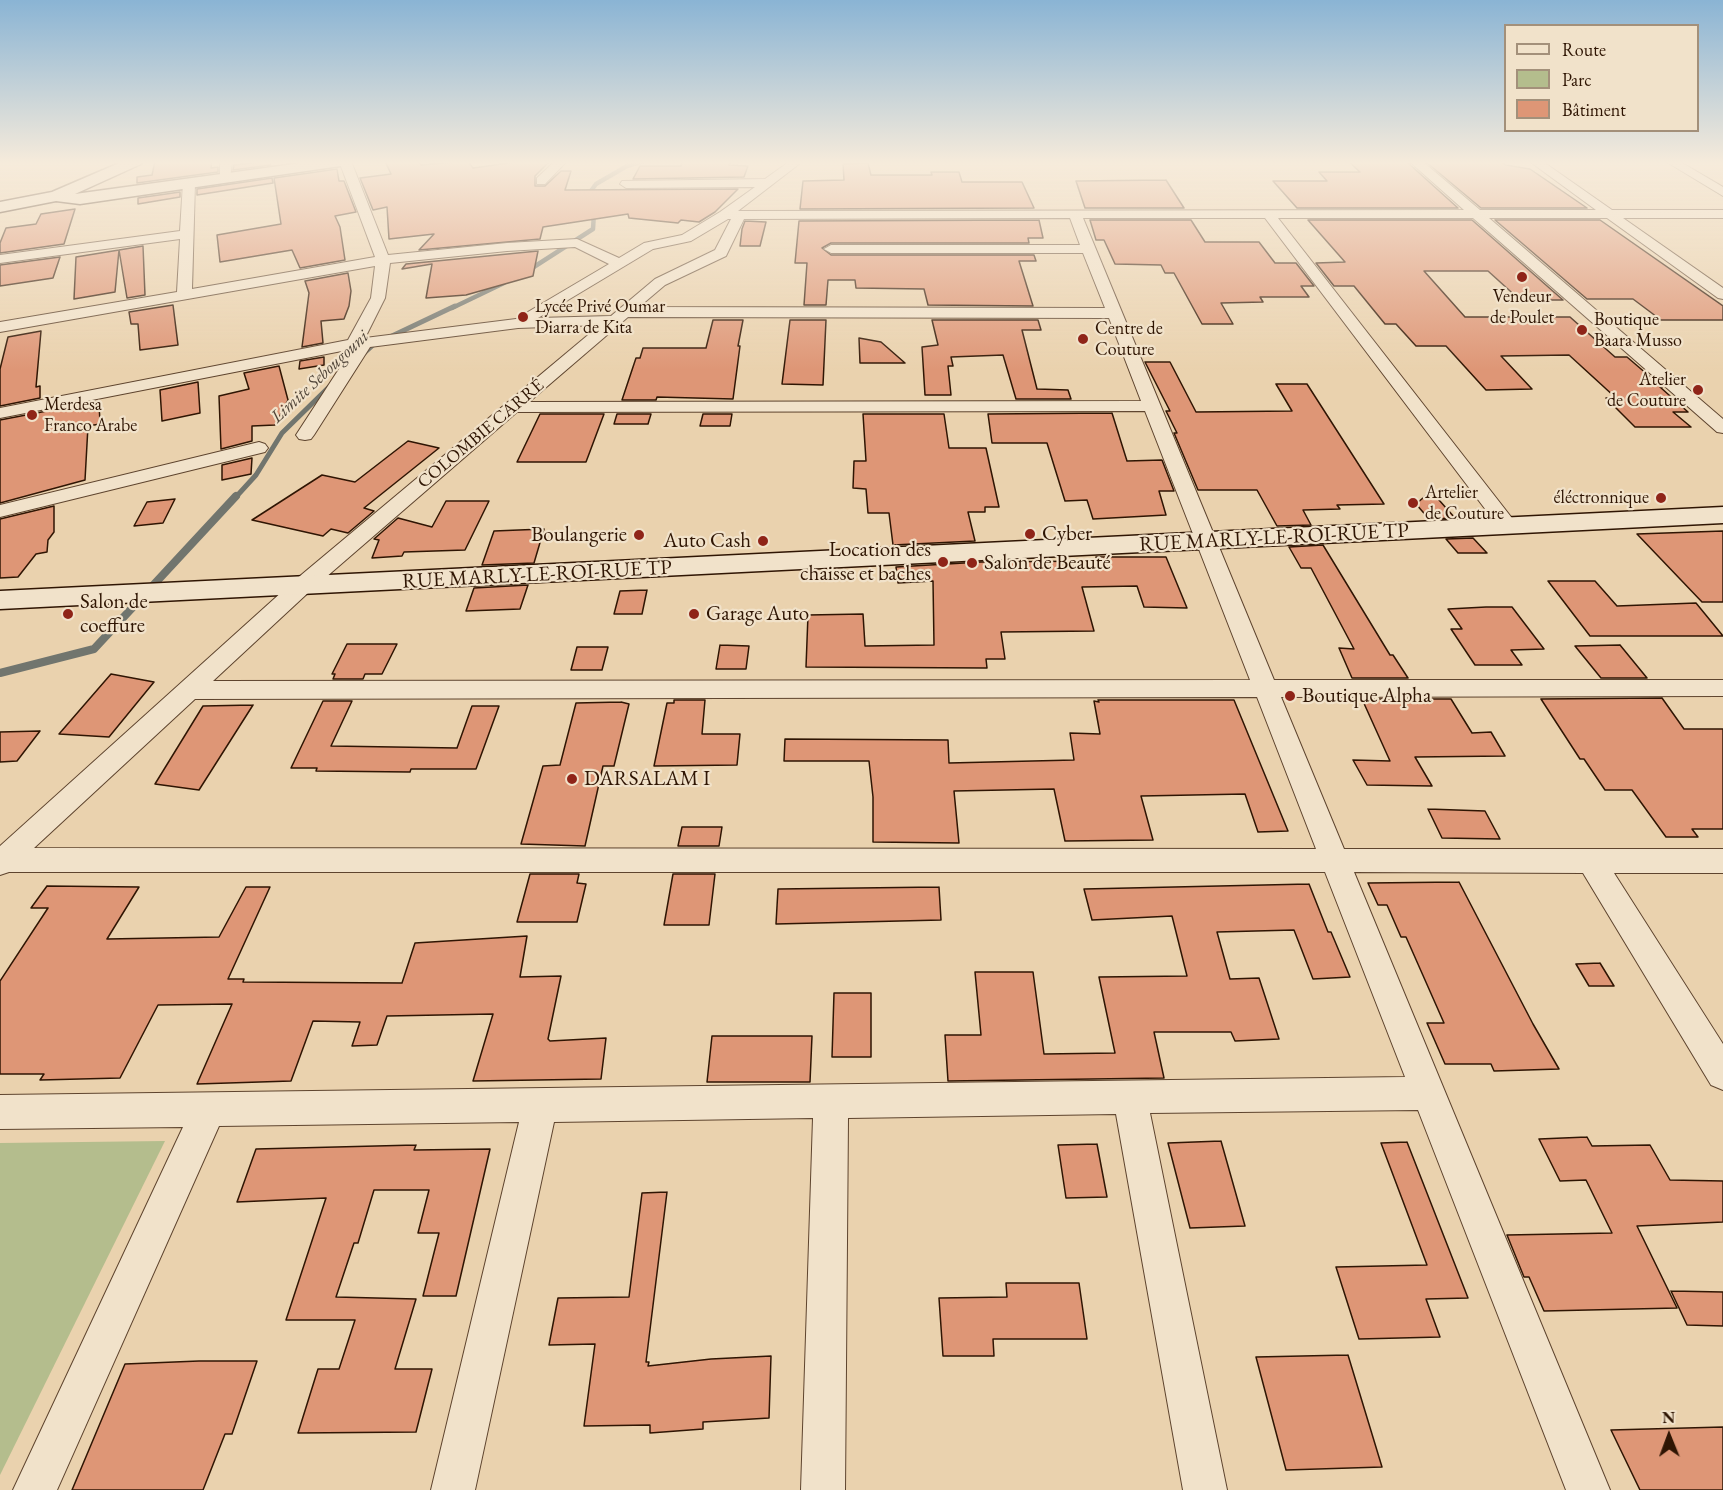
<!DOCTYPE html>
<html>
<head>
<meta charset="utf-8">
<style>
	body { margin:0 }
	#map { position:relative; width:1723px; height:1490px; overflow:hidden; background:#ead2ae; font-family:"EB Garamond",serif }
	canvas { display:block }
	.legend { position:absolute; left:1504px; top:24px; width:195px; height:108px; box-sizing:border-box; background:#f1e2ca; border:2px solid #a3907a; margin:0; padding:8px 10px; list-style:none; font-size:18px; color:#2f1503 }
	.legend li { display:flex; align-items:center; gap:12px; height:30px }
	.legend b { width:30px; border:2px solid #a3907a }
	.north { position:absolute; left:1639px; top:1406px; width:60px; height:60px; -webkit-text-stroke:4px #f1e2ca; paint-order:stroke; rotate:359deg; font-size:16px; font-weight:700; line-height:24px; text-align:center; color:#2f1503 }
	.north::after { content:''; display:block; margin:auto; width:21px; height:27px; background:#2f1503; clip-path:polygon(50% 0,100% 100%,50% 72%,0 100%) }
</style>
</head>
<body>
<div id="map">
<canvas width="1723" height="1490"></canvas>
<ul class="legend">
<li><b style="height:8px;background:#f1e2ca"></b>Route</li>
<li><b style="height:16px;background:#b4bd8d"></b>Parc</li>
<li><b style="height:16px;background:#de9676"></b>Bâtiment</li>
</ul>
<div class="north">N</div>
</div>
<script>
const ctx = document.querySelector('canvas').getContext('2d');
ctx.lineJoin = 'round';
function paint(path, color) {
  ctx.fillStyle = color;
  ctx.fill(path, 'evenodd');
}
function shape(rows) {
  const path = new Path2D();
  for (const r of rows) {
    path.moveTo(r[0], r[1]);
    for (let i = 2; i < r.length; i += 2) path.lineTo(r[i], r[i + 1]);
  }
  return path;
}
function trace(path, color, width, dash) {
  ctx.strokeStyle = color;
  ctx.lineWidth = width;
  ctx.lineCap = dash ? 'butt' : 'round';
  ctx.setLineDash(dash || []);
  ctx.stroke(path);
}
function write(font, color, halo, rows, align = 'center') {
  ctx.font = font + ' "EB Garamond",serif';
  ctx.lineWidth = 4.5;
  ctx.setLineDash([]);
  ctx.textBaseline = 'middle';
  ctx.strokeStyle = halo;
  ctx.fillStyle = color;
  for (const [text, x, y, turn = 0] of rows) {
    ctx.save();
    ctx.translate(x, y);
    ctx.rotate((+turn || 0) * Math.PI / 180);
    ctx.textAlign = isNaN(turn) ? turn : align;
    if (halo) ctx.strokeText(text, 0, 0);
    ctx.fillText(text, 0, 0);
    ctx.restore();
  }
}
paint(shape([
	[165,1141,0,1475,0,1143]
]), '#b4bd8d');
trace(shape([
	[585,199,596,184,627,166,644,161],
	[526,272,593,229,594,213,591,209],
	[452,308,504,283]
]), '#71756e', 4.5);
trace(shape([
	[361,356,373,345,455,306],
	[235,498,256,475,282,433,330,386]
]), '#71756e', 5);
trace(shape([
	[0,673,94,649,236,496]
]), '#71756e', 8);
const building = shape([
	[155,161,212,161,211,168,218,167,218,172,137,183,137,177,152,175,155,161],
	[270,161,271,165,233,170,234,165,270,161],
	[385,161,419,161,421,165,468,161,473,168,523,161,550,161,535,176,535,186,545,186,561,171,571,171,565,190,738,189,715,212,699,222,681,220,678,223,629,218,628,214,543,227,540,239,419,250,434,234,389,239,387,207,373,210,360,178,391,174,385,161],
	[682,161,731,161,729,165,748,166,744,177,633,179,640,166,681,166,682,161],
	[1348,161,1407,162,1458,208,1297,208,1273,181,1327,181,1319,172,1360,172,1348,161],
	[1426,162,1501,162,1506,165,1530,169,1587,208,1481,208,1426,162],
	[868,163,871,175,932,175,931,172,959,172,962,182,1022,182,1034,208,800,209,803,181,844,180,843,164,868,163],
	[337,169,339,181,344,181,356,212,335,216,340,227,345,260,300,268,292,250,220,262,217,235,281,224,274,178,337,169],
	[272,178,273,183,197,195,197,189,272,178],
	[1166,180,1184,208,1085,208,1076,181,1166,180],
	[180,192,180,197,138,204,138,198,180,192],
	[75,209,64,244,0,253,0,243,6,228,36,224,41,214,75,209],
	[1039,220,1043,238,1028,238,1029,243,831,243,822,248,831,255,1034,255,1036,261,1019,261,1033,306,928,305,924,289,856,288,855,280,828,280,826,305,804,305,807,263,795,263,799,221,1039,220],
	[1090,220,1191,220,1205,242,1259,242,1275,263,1296,263,1314,286,1301,286,1309,297,1260,297,1263,302,1221,303,1233,324,1202,324,1174,273,1165,273,1161,265,1115,264,1104,240,1096,240,1090,220],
	[1308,220,1472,220,1563,300,1520,300,1488,271,1424,271,1465,317,1570,317,1615,357,1627,357,1662,387,1660,387,1688,412,1673,412,1691,427,1635,427,1606,398,1616,398,1569,355,1501,356,1532,389,1486,390,1446,346,1416,346,1396,324,1385,324,1354,286,1334,286,1316,263,1345,262,1308,220],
	[1495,220,1600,220,1723,306,1723,320,1661,320,1633,299,1587,299,1495,220],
	[745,221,766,222,760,246,740,246,742,229,745,221],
	[143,246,145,295,127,298,119,250,143,246],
	[119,250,115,292,74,299,76,257,119,250],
	[538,251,533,276,466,295,426,298,432,264,402,269,406,264,538,251],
	[60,257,53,278,0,286,0,265,60,257],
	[348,273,351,291,349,306,344,319,321,321,323,343,302,347,309,293,305,281,348,273],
	[173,305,178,345,140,350,138,324,131,324,129,312,173,305],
	[713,320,743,320,738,346,740,346,733,399,657,397,656,400,622,400,636,358,640,358,643,348,706,348,713,320],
	[790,320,826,320,823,385,782,384,790,320],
	[932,320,1038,320,1041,330,1022,330,1037,389,1068,390,1071,399,1016,399,1003,355,951,357,953,366,948,366,951,395,925,395,922,347,938,345,932,320],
	[41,331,36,387,40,386,40,398,0,406,0,369,8,337,41,331],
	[859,338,881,342,905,363,860,363,859,338],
	[324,357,324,365,299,369,300,361,324,357],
	[1145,362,1170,362,1196,412,1292,411,1276,384,1307,384,1384,504,1337,505,1340,509,1303,510,1311,525,1277,526,1257,490,1198,490,1174,433,1177,433,1166,411,1170,411,1145,362],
	[279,366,288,400,275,425,252,426,252,441,221,449,219,396,249,389,244,373,279,366],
	[198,382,200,413,162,421,160,390,198,382],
	[99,401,100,424,88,426,85,480,0,503,0,420,99,401],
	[1112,413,1127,461,1162,460,1174,491,1159,491,1166,515,1093,519,1087,500,1065,501,1047,443,992,443,988,414,1112,413],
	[540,414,604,414,586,462,517,462,540,414],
	[617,414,651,414,648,424,614,424,617,414],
	[703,414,732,414,730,426,700,426,703,414],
	[863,414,944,414,949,448,986,448,999,507,985,507,985,512,968,512,975,541,893,545,889,513,868,513,866,489,853,488,854,461,866,461,863,414],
	[408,441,439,448,364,508,374,511,348,533,331,529,323,536,252,520,322,475,355,482,408,441],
	[252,458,251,474,222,480,222,465,252,458],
	[1431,491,1455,518,1429,519,1416,504,1431,491],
	[175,499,163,523,134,526,147,502,175,499],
	[446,501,489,501,465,550,404,552,402,556,372,558,379,540,374,539,398,518,432,527,446,501],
	[54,506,54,532,48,540,47,552,36,554,18,577,0,578,0,519,54,506],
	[544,529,534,563,482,565,494,531,544,529],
	[1723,531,1723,602,1702,602,1637,534,1723,531],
	[1473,538,1487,553,1458,553,1446,539,1473,538],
	[1323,545,1390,655,1393,655,1408,678,1352,678,1339,648,1354,649,1311,568,1301,568,1289,547,1323,545],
	[1096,557,1166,557,1187,608,1144,607,1137,586,1082,587,1094,631,1001,632,1005,659,986,659,987,668,806,667,808,615,863,614,865,646,934,645,933,581,898,583,896,567,981,562,1097,561,1096,557],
	[1548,581,1595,581,1617,606,1696,603,1723,636,1590,636,1548,581],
	[528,585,520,609,466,611,474,588,528,585],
	[647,590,642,614,614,614,620,591,647,590],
	[1486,607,1512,607,1544,649,1511,650,1522,665,1475,665,1451,629,1462,629,1448,609,1486,607],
	[347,644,397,644,382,674,365,674,363,679,333,679,335,674,332,674,347,644],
	[720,645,749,646,746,669,716,669,720,645],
	[1620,645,1647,678,1601,678,1575,646,1620,645],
	[577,647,608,647,602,670,571,670,577,647],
	[111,674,154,682,109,737,59,734,111,674],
	[1662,698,1684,729,1723,729,1723,829,1692,829,1698,837,1666,837,1632,790,1605,790,1584,759,1580,759,1541,699,1662,698],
	[1362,699,1451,699,1472,733,1491,732,1505,756,1415,757,1432,786,1367,785,1353,760,1390,761,1362,699],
	[674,700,705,700,702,734,740,734,737,765,654,766,667,703,674,703,674,700],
	[1098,700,1234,700,1288,831,1258,832,1245,794,1141,796,1153,840,1065,841,1054,789,954,791,959,843,873,842,873,797,869,761,784,761,785,739,948,740,949,763,1074,760,1070,733,1100,734,1094,701,1099,702,1098,700],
	[323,701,352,701,331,746,457,748,472,706,499,706,476,769,411,769,410,772,316,771,317,768,291,768,323,701],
	[621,702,629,704,614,766,603,766,585,846,521,844,543,766,560,765,576,703,621,702],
	[253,705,199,790,155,784,203,706,253,705],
	[40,731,17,761,0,762,0,732,40,731],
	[1428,809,1485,811,1500,839,1442,838,1428,809],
	[682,827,722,827,719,846,678,846,682,827],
	[530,874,579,874,577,883,586,884,577,922,517,922,530,874],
	[673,874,715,874,709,925,664,925,673,874],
	[1459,882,1533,1024,1559,1069,1494,1071,1491,1064,1445,1064,1427,1023,1444,1023,1406,937,1401,937,1387,905,1378,905,1368,883,1459,882],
	[1309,884,1328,932,1331,932,1350,977,1313,979,1294,930,1217,932,1230,979,1259,978,1279,1039,1235,1041,1231,1032,1154,1032,1164,1078,948,1081,945,1035,981,1035,975,972,1033,972,1044,1054,1115,1053,1099,977,1187,976,1172,916,1092,920,1084,889,1309,884],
	[47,886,139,887,107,939,219,937,246,887,270,887,228,979,244,979,243,982,402,983,415,943,527,936,520,977,561,976,548,1039,550,1041,606,1038,601,1079,473,1081,493,1014,387,1016,377,1045,352,1046,360,1022,313,1021,291,1081,197,1084,232,1004,158,1005,120,1078,40,1080,44,1074,0,1074,0,981,48,908,31,908,47,886],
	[939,887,941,920,776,924,778,889,939,887],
	[1600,963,1614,986,1589,986,1576,964,1600,963],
	[834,993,871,993,871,1057,832,1057,834,993],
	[712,1036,812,1036,810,1082,707,1082,712,1036],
	[1587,1137,1592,1146,1650,1145,1670,1180,1723,1181,1723,1222,1637,1226,1677,1308,1544,1311,1529,1277,1524,1277,1507,1235,1612,1233,1586,1180,1560,1181,1539,1139,1587,1137],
	[1221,1141,1245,1226,1190,1228,1168,1143,1221,1141],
	[1407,1142,1468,1298,1426,1299,1440,1337,1359,1339,1336,1267,1427,1265,1381,1143,1407,1142],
	[1097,1144,1107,1197,1066,1198,1058,1145,1097,1144],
	[416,1145,414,1150,490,1149,456,1296,423,1296,439,1233,418,1233,429,1190,374,1190,358,1243,354,1243,336,1297,416,1299,395,1369,432,1369,416,1432,298,1433,318,1369,339,1369,355,1320,286,1320,326,1198,237,1202,256,1149,416,1145],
	[667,1192,646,1362,649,1362,648,1366,711,1359,771,1356,769,1418,703,1422,703,1429,650,1433,650,1425,584,1426,595,1344,549,1345,558,1298,629,1297,642,1193,667,1192],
	[1006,1283,1079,1283,1087,1339,993,1339,994,1356,943,1356,939,1298,1007,1297,1006,1283],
	[1671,1291,1723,1292,1723,1326,1687,1325,1671,1291],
	[1348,1355,1382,1467,1286,1470,1256,1357,1348,1355],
	[199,1361,257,1361,232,1434,225,1434,203,1490,72,1490,125,1364,199,1361],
	[1723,1427,1723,1490,1640,1490,1611,1430,1723,1427]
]);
paint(building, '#de9676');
trace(building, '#2f1503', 1.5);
const street = shape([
	[220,161,232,161,230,180,226,181,220,177,220,161],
	[339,161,351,161,388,255,507,243,577,239,619,258,644,243,682,235,720,212,755,187,626,188,620,184,622,181,765,179,790,161,803,161,738,211,1464,210,1409,161,1422,161,1480,210,1596,210,1529,161,1542,161,1612,210,1723,210,1723,218,1623,218,1723,288,1723,299,1718,298,1607,218,1489,218,1723,419,1723,433,1717,432,1473,218,1278,218,1515,522,1518,526,1515,530,1508,532,1501,530,1265,218,1083,218,1274,680,1723,680,1723,696,1281,697,1344,849,1723,849,1723,873,1614,873,1723,1044,1723,1090,1711,1085,1583,873,1354,872,1610,1490,1566,1490,1418,1110,1150,1113,1227,1490,1183,1490,1116,1114,848,1118,845,1490,801,1490,813,1118,554,1122,475,1490,431,1490,519,1122,219,1126,57,1490,13,1490,183,1127,0,1129,0,1095,1405,1077,1325,872,9,872,0,875,0,846,294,581,600,325,518,328,370,347,314,435,311,439,305,440,299,439,296,435,352,349,0,418,0,408,348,340,371,298,375,266,0,332,0,322,177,292,180,239,0,263,0,255,180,231,183,183,189,179,195,183,192,289,375,257,339,161],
	[1070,218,1080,245,831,245,824,249,831,253,1083,253,1105,308,639,307,665,285,726,256,744,219,1070,218],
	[728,219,731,219,715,250,655,279,611,316,538,318,653,249,691,241,728,219],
	[575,247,609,264,516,319,365,338,385,298,390,263,507,251,575,247],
	[628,317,1109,318,1141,401,529,402,628,317],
	[1145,411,1250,680,213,681,310,591,517,412,1145,411],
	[1257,697,1316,849,34,848,195,699,1257,697],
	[555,161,567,161,545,184,537,184,537,178,555,161],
	[1665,161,1679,161,1723,187,1723,196,1665,161],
	[259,442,265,444,268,448,265,452,0,517,0,505,259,442]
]);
const secondary = shape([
	[124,161,143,161,141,164,75,194,316,161,354,161,347,165,80,204,56,201,0,212,0,202,52,192,124,161],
	[1723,507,1723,523,0,609,0,591,1723,507]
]);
trace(street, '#5e442e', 2);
trace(secondary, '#2f1503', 3);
paint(street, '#f1e2ca');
paint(secondary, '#f1e2ca');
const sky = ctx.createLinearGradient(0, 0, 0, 370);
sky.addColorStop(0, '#8ab4d4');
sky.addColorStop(0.44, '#f6ebdb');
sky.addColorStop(1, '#f6ebdb00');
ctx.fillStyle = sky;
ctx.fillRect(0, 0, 1723, 370);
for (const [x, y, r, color] of [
	[1522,277,6,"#8f2418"],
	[523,317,6,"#8f2418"],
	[1582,330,6,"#8f2418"],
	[1083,339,6,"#8f2418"],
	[1698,390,6,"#8f2418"],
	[32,415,6,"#8f2418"],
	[1661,498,6,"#8f2418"],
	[1413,503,6,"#8f2418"],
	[1030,534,6,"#8f2418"],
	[639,535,6,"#8f2418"],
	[763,541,6,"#8f2418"],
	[943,562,6,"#8f2418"],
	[972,563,6,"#8f2418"],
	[68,614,6,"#8f2418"],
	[694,614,6,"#8f2418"],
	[1290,696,6,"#8f2418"],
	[572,779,6,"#8f2418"]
]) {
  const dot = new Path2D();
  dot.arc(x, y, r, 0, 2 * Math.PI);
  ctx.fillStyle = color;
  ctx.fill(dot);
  trace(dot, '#f1e2ca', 2);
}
write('18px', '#2f1503', '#f1e2ca', [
	["Vendeur",1522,297,"center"],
	["de Poulet",1522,318,"center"],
	["Lycée Privé Oumar",535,307],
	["Diarra de Kita",535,328],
	["Boutique",1594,320],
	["Baara Musso",1594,341],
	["Centre de",1095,329],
	["Couture",1095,350],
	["Atelier",1686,380,"right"],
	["de Couture",1686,401,"right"],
	["Merdesa",44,405],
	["Franco Arabe",44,426],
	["Artelier",1425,493],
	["de Couture",1425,514],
	["éléctronnique",1649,498,"right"]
], 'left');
write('italic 18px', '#504539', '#f1e2ca', [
	["Limite Sebougouni",320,377,-43]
]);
write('18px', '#2f1503', '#f1e2ca', [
	["COLOMBIE CARRÉ",481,434,-40]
]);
write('21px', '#2f1503', '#f1e2ca', [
	["Cyber",1042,534],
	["Boulangerie",627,535,"right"],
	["Auto Cash",751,541,"right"],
	["Location des",931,550,"right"],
	["chaisse et baches",931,574,"right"],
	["Salon de Beauté",984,563],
	["Salon de",80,602],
	["coeffure",80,626],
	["Garage Auto",706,614],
	["Boutique Alpha",1302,696],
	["DARSALAM I",584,779]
], 'left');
write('21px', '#2f1503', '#f1e2ca', [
	["RUE MARLY-LE-ROI-RUE TP",1274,538,-3],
	["RUE MARLY-LE-ROI-RUE TP",537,575,-3]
]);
</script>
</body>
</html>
